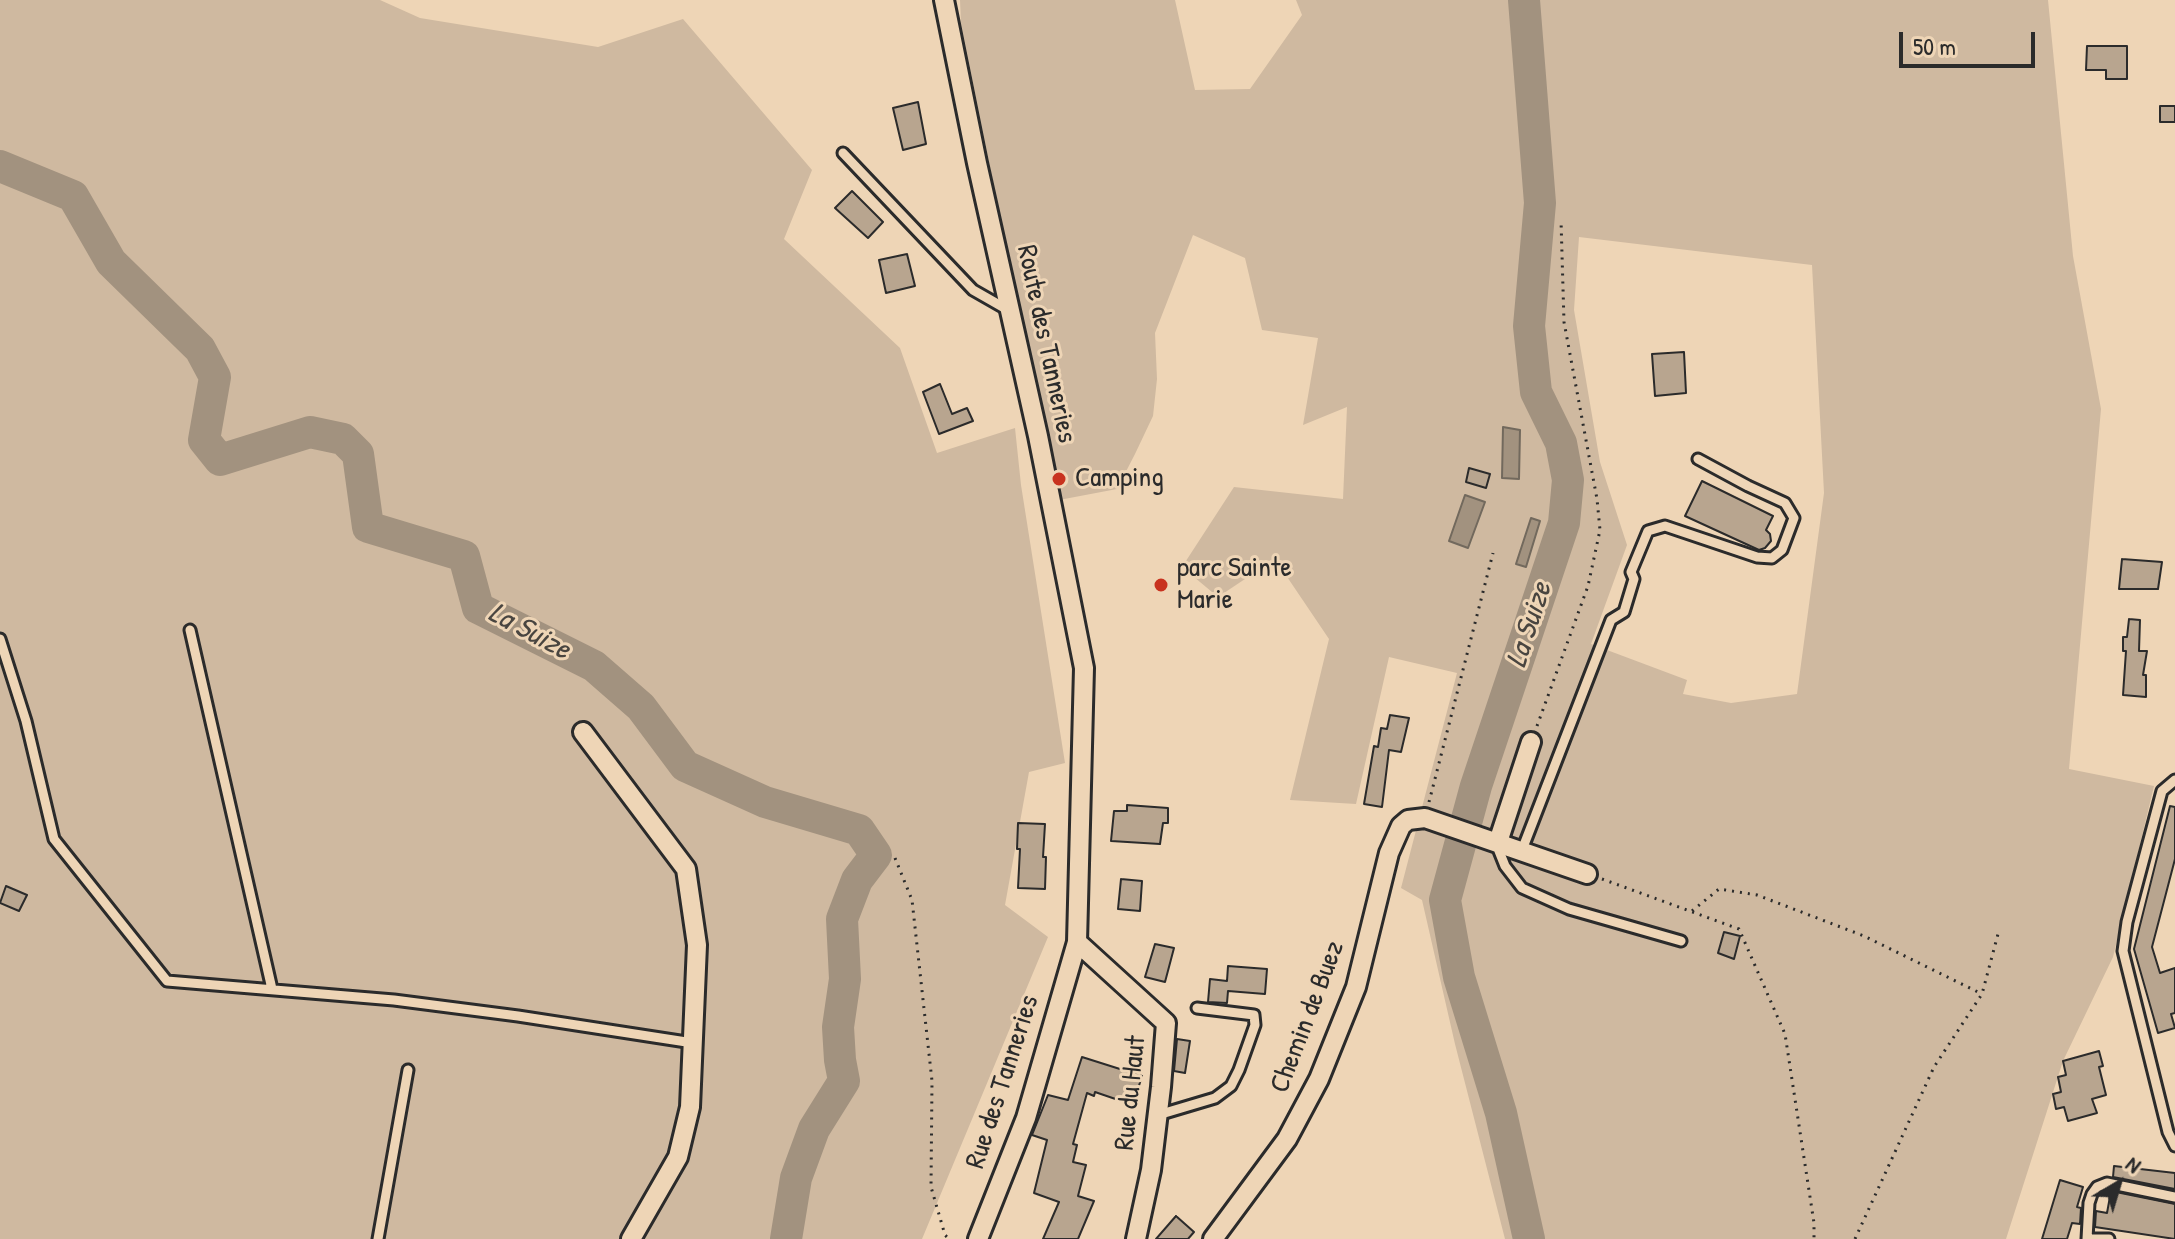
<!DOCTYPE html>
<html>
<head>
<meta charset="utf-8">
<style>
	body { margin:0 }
	#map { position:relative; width:2175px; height:1239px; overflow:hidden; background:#eed5b6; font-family:"Patrick Hand",sans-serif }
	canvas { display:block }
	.north { position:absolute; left:2079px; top:1143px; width:80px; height:80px; -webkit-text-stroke:6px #eed5b6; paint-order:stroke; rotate:38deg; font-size:22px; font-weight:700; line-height:32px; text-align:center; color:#2b2b2b }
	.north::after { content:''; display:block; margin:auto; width:28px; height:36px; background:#2b2b2b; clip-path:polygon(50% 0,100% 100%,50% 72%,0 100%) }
	.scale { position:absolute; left:1899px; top:32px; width:136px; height:36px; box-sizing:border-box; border:4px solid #2b2b2b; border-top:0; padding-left:10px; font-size:24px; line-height:28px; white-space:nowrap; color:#2b2b2b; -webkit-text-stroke:6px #eed5b6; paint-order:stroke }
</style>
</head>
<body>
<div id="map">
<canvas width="2175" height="1239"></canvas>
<div class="north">N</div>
<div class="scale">50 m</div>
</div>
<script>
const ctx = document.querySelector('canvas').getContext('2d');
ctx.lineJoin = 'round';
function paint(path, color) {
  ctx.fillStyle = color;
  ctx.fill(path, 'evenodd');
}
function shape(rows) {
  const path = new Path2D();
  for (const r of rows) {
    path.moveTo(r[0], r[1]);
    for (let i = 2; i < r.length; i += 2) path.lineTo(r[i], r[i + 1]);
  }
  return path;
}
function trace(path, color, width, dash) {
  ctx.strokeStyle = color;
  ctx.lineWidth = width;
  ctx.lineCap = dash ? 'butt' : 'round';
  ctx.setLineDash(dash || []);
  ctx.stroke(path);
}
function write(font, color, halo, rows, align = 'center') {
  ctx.font = font + ' "Patrick Hand",sans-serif';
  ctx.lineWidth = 6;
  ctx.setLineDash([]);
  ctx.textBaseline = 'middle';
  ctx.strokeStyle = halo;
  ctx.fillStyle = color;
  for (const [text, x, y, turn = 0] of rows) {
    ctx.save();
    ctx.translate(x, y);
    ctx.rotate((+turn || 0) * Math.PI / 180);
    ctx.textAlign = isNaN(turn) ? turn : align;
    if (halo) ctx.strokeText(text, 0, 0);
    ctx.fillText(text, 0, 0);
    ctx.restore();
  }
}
paint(shape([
	[0,0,380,0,420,18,598,47,683,19,812,170,784,239,900,348,937,453,1015,428,1021,485,1065,763,1029,772,1005,905,1048,937,922,1239,0,1239],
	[960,0,1175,0,1195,90,1250,89,1302,15,1296,0,2048,0,2073,256,2101,409,2069,769,2154,786,2113,957,2063,1061,2006,1239,1505,1239,1455,1044,1422,900,1401,888,1457,673,1389,657,1356,804,1290,800,1329,639,1275,559,1218,597,1182,567,1234,487,1343,499,1347,407,1303,425,1318,338,1262,330,1245,258,1193,235,1155,333,1157,379,1153,416,1135,454,1117,489,1059,500,1048,435,1030,365,961,23],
	[1579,237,1812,265,1824,493,1797,694,1731,703,1683,694,1687,680,1591,644,1627,545,1600,462,1574,310]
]), '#cfb9a0');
const water = shape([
	[1503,427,1520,430,1519,479,1502,478,1503,427],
	[1465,495,1485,502,1468,548,1449,541,1465,495],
	[1531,518,1540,521,1526,567,1516,564,1531,518]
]);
paint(water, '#a2927f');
trace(water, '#72695d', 2);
trace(shape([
	[1524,0,1540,203,1529,326,1536,392,1561,443,1568,480,1564,523,1476,786,1445,900,1459,977,1501,1113,1529,1239],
	[0,166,73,196,111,262,200,349,215,377,204,440,220,460,310,432,343,439,358,454,368,527,464,556,478,608,594,666,641,707,685,766,765,802,859,830,876,855,857,880,842,919,845,979,838,1027,840,1060,844,1081,814,1129,796,1178,786,1239]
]), '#a2927f', 32);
const building = shape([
	[2087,46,2127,46,2127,79,2106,79,2106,70,2086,70,2087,46],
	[918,102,926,144,903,150,893,108,918,102],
	[2160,106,2175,106,2175,122,2160,122,2160,106],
	[852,191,883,222,868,238,835,208,852,191],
	[907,254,915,286,886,293,879,260,907,254],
	[1684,352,1686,393,1655,396,1652,354,1684,352],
	[940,384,952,414,967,408,973,421,939,434,923,392,940,384],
	[1469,468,1490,474,1486,488,1466,482,1469,468],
	[1702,481,1773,516,1766,530,1770,534,1771,541,1765,548,1759,550,1685,516,1702,481],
	[2122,559,2162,562,2158,589,2119,589,2122,559],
	[2129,619,2140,620,2139,651,2147,651,2143,675,2146,675,2146,697,2123,695,2126,651,2123,651,2123,637,2127,637,2129,619],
	[1390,715,1409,718,1401,752,1389,750,1382,807,1364,804,1374,746,1378,747,1381,728,1387,729,1390,715],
	[1127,805,1168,808,1168,823,1163,823,1160,844,1111,841,1114,811,1127,811,1127,805],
	[2170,806,2175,807,2175,859,2152,947,2160,973,2175,968,2175,1013,2171,1014,2175,1028,2158,1033,2134,949,2170,806],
	[1018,823,1045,824,1043,857,1046,857,1045,889,1018,888,1020,849,1017,849,1018,823],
	[1121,879,1142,881,1140,911,1118,909,1121,879],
	[6,886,27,895,19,911,0,903,6,886],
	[1724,932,1740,936,1734,959,1718,953,1724,932],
	[1155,944,1174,948,1165,982,1145,977,1155,944],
	[1228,966,1267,969,1265,994,1228,991,1227,1003,1208,1002,1210,979,1227,981,1228,966],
	[1177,1039,1190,1041,1185,1073,1174,1071,1177,1039],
	[2099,1051,2103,1066,2099,1067,2106,1095,2092,1099,2097,1113,2068,1121,2064,1107,2056,1109,2053,1094,2061,1092,2058,1077,2066,1075,2063,1061,2099,1051],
	[1082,1057,1142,1076,1133,1105,1095,1092,1094,1096,1087,1093,1073,1144,1077,1145,1073,1162,1086,1165,1078,1196,1094,1201,1078,1239,1043,1239,1059,1202,1034,1193,1047,1140,1032,1135,1048,1095,1068,1100,1082,1057],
	[2114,1166,2175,1173,2175,1189,2113,1177,2114,1166],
	[2060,1180,2083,1187,2077,1207,2081,1208,2080,1224,2072,1223,2067,1239,2042,1239,2060,1180],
	[2111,1191,2175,1204,2175,1239,2095,1227,2096,1211,2107,1213,2111,1191],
	[1176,1216,1194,1232,1188,1239,1156,1239,1176,1216]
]);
paint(building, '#b8a58f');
trace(building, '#2b2b2b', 2);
const lane = shape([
	[843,153,973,290,1008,310],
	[190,630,272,989],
	[0,639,26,721,54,839,167,981,394,1000,518,1016,693,1043],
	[2175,780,2162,791,2127,922,2123,951,2168,1132,2175,1146],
	[1498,842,1499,851,1505,866,1522,888,1569,909,1681,941],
	[1522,850,1611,620,1624,612,1634,579,1631,572,1648,531,1665,526,1757,557,1772,558,1782,550,1794,518,1785,503,1748,486,1698,459],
	[1158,1115,1215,1098,1231,1086,1239,1070,1255,1025,1254,1015,1197,1008],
	[378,1239,408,1070],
	[2087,1239,2089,1203,2092,1194,2097,1187,2107,1183,2175,1197],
	[2092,1239,2109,1239]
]);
const street = shape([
	[944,0,977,163,1038,436,1084,668,1077,942,1026,1118,978,1239],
	[583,732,686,869,697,945,690,1107,678,1157,631,1239],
	[1498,842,1531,742],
	[1077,942,1166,1023,1161,1087,1151,1170,1136,1239],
	[1213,1239,1287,1139,1319,1079,1356,987,1389,853,1401,826,1408,820,1425,818,1587,874]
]);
trace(lane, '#2b2b2b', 15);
trace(street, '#2b2b2b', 24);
trace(shape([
	[1537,726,1588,586,1600,530,1597,499,1564,322,1561,220],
	[1429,802,1493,553],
	[895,858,912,900,932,1081,931,1187,945,1235,949,1239],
	[1602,879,1739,929,1785,1034,1814,1223,1814,1239],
	[1692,911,1719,889,1757,895,1864,936,1982,994],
	[1855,1239,1934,1067,1982,994,1998,934]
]), '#2b2b2b', 3, [2, 6]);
trace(lane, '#eed5b6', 9);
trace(street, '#eed5b6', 18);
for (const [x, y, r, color] of [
	[1059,479,8,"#c8321e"],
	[1161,585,8,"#c8321e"]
]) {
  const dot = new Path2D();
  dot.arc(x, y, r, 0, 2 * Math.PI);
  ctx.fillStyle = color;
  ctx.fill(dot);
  trace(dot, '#eed5b6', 3);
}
write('28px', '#2b2b2b', '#eed5b6', [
	["Route des Tanneries",1046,344,78],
	["Chemin de Buez",1308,1017,-69],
	["Rue des Tanneries",1003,1082,-72],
	["Rue du Haut",1131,1093,-84]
]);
write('28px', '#2b2b2b', '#eed5b6', [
	["Camping",1075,479],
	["parc Sainte",1177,569],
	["Marie",1177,601]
], 'left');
write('italic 30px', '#494540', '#eed5b6', [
	["La Suize",1530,625,-72],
	["La Suize",529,632,28]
]);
</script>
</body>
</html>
